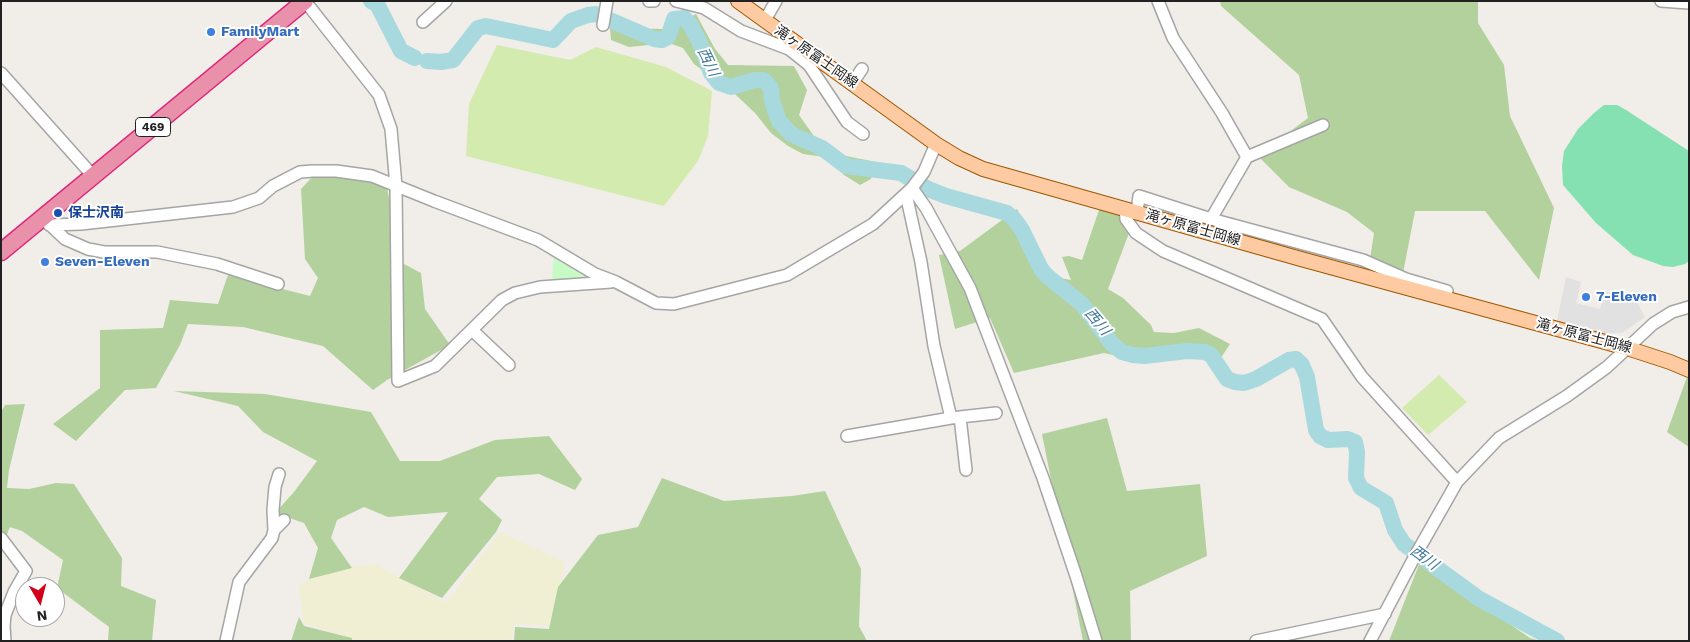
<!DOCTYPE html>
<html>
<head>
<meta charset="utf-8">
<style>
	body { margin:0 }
	#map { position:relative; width:1690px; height:642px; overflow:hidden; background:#f1ede8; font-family:"Work Sans",sans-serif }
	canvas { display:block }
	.frame { position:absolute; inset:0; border:2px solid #212121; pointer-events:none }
	.north { position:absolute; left:15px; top:577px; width:50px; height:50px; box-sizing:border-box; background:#fff; border:1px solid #a6a6a6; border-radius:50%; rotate:172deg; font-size:14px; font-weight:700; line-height:20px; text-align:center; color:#212121 }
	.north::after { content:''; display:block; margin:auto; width:18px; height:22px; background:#d20019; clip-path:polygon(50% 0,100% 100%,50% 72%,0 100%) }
</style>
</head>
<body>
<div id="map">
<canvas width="1690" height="642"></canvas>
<div class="frame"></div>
<div class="north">N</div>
</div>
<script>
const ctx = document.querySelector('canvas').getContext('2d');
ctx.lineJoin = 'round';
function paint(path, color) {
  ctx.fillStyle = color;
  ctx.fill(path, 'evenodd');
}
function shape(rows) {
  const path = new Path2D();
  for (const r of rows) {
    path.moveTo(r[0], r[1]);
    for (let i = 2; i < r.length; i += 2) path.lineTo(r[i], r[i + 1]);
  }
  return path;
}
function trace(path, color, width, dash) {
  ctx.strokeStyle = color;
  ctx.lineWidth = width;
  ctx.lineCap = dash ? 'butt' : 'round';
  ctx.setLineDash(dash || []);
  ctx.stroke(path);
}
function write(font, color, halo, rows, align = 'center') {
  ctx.font = font + ' "Work Sans","Noto Sans JP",sans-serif';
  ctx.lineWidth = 4;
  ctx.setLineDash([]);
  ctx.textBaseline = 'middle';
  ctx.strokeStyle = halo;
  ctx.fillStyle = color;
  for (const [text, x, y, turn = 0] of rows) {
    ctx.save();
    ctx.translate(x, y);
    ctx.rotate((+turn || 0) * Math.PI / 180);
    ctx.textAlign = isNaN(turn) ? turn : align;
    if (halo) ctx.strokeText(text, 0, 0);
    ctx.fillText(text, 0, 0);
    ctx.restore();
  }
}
paint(shape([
	[500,532,565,562,550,626,515,623,511,641,352,641,352,638,304,623,298,586,330,570,375,564,446,603]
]), '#f0efd3');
paint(shape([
	[497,45,570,60,596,47,666,67,712,91,708,136,698,161,664,206,466,156,469,104],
	[1439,375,1467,402,1428,435,1402,408]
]), '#d3ebae');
paint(shape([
	[1220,1,1478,1,1478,23,1504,65,1510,116,1554,208,1539,280,1485,211,1415,211,1403,273,1369,266,1374,233,1347,212,1289,187,1258,156,1308,118,1299,75,1221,6],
	[696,14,715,49,728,65,794,66,807,90,799,115,821,146,846,156,876,162,871,179,860,185,844,175,825,157,803,154,788,146,771,133,755,113,736,95,694,64,683,48,669,43,629,47,611,40,610,28,666,29],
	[316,173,386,183,402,263,421,273,425,309,450,345,387,380,373,390,323,346,243,327,188,324,180,345,156,388,125,390,76,441,53,424,100,388,100,330,163,328,170,300,218,304,228,275,310,296,318,278,305,259,301,189],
	[1100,207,1120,214,1129,233,1108,289,1123,298,1151,325,1154,332,1174,333,1199,328,1230,344,1220,359,1197,354,1141,361,1104,353,1014,373,990,318,955,329,939,255,960,251,1017,209,1054,277,1071,280,1062,257,1069,256,1082,260],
	[1687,377,1689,378,1689,447,1667,432],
	[174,391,265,394,371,412,400,461,440,461,495,440,549,436,582,479,575,490,539,474,497,477,479,499,502,520,496,532,442,598,399,578,448,512,388,517,364,507,337,520,331,538,352,568,309,579,318,548,304,523,275,513,294,492,317,461,263,432,238,406],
	[25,404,9,470,7,488,29,489,56,483,74,484,122,558,121,586,156,600,152,641,108,641,109,627,57,588,63,560,22,531,10,527,1,548,1,412,5,405],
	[1107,418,1127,491,1200,484,1207,556,1130,591,1131,641,1083,641,1042,434],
	[662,478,724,501,792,496,825,491,861,569,859,626,867,641,514,641,515,627,549,629,558,587,598,535,638,527],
	[1420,562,1530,638,1540,641,1389,641],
	[299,617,304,626,352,638,352,641,291,641]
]), '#b2d19c');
paint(shape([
	[554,252,604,281,552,283]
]), '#c8fac6');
paint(shape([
	[1604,105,1617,105,1626,110,1689,151,1689,261,1685,264,1673,267,1663,266,1633,255,1596,223,1563,185,1562,166,1564,151,1578,129,1594,113]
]), '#86e1b2');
paint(shape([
	[1566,277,1581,282,1576,303,1600,309,1605,291,1637,302,1645,317,1622,333,1593,334,1557,321]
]), '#e1e1e1');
trace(shape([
	[371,1,377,4,401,51,415,58],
	[610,20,654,39,662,40,668,37,674,19,684,18,690,24,700,43,711,73,719,83,731,87,755,80,764,80,771,88,772,101,779,121,791,134,822,148,846,166,901,173,928,189,946,196,1007,213,1015,220,1022,230,1041,269,1047,276,1082,304,1112,344,1122,352,1133,355,1144,356,1187,351,1205,352,1211,355,1227,379,1235,382,1244,383,1256,379,1289,360,1296,359,1302,365,1307,377,1316,430,1320,436,1328,440,1348,439,1355,442,1357,452,1356,478,1361,488,1386,503,1395,530,1404,544,1478,598,1557,641],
	[427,61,441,62,453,60,478,28,486,26,553,40,571,21,588,15,596,14]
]), '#a8d9df', 16);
const minor = shape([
	[305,1,379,95,391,129,396,186,398,381,435,366,502,300,515,293,540,287,611,282],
	[649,1,654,1],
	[676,1,704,8,741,31,789,49,795,42],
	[1158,1,1173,38,1222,113,1247,157,1323,125],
	[1661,1,1689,3],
	[765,20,776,1],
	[423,22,446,1],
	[603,25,607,1],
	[789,49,809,65,847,122,863,134],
	[1,73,94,177],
	[853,82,862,69],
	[912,188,926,208,970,288,1043,478,1076,576,1096,641],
	[906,194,921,262,934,346,951,418,996,413],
	[1125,209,1126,219,1136,233,1163,251,1322,319,1362,377,1457,482],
	[1137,212,1139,196,1211,219,1363,260,1406,279,1447,291],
	[1211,219,1247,157],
	[48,223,65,239,88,249,104,252,157,252,217,264,278,284],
	[49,225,81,224,233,207,259,198,273,186,300,172,313,171,336,171,372,176,434,201,538,240,595,274,616,282,656,303,674,304,787,275,873,224,912,188,924,172,936,144],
	[472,330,509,365],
	[960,417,966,470],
	[847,436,951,418],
	[274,530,273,510,275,487,279,474],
	[1,538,26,571,14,592,5,615,4,626,5,641],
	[226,641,239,582,272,538,274,530,284,520],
	[1256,641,1385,614],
	[1370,641,1415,556,1457,482,1499,438,1567,396,1607,367,1653,324,1672,312,1689,307]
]);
const major = shape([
	[738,1,936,144,959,158,983,169,1301,259,1627,348,1670,362,1689,370]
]);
const highway = shape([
	[1,252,305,1]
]);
trace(minor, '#a5a5a5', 14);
trace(major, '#9e5700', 16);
trace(highway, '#de267b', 19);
trace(minor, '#fff', 11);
trace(major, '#fdcaa1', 14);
trace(highway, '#e990ab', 16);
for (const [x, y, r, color] of [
	[211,32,5,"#3f7fe0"],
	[58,213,5,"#1a4fb4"],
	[45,262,5,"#3f7fe0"],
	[1586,297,5,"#3f7fe0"]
]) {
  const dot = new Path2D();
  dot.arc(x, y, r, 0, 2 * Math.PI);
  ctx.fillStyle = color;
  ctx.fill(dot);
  trace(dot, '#fff', 2);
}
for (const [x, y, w] of [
	[153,127,35]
]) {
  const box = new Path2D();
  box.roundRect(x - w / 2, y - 9.5, w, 19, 4);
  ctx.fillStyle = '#fff';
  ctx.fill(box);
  trace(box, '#212121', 1);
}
write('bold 12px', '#212121', null, [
	["469",153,127]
]);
write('bold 14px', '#366cbe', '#fff', [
	["FamilyMart",221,32],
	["Seven-Eleven",55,262],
	["7-Eleven",1596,297]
], 'left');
write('14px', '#212121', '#fff', [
	["滝ヶ原富士岡線",816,57,35],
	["滝ヶ原富士岡線",1193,228,16],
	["滝ヶ原富士岡線",1584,336,15]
]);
write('bold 14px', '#164399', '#fff', [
	["保士沢南",68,213]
], 'left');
write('italic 15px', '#427a9b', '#fff', [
	["西川",708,62,64],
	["西川",1097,322,50],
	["西川",1424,558,36]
]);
</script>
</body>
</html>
